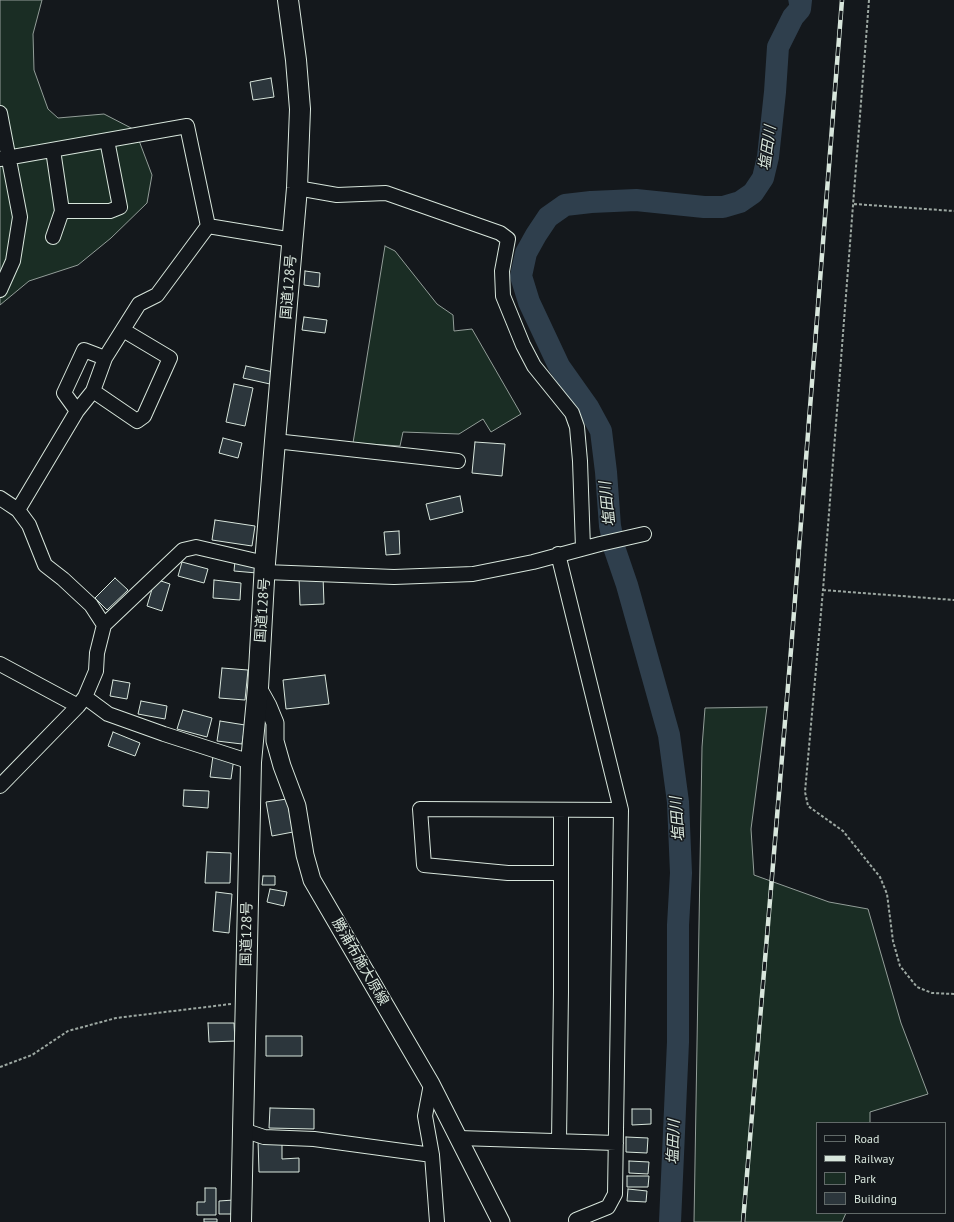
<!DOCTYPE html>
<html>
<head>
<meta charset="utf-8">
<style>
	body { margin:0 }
	#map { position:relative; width:954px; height:1222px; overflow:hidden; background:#14181c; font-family:"PT Sans",sans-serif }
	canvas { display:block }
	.legend { position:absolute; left:816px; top:1122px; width:130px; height:92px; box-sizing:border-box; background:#14181c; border:1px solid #626a69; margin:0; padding:5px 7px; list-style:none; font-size:12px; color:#d8e6dc }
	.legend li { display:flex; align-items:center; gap:8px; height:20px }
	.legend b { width:20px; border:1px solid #626a69 }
</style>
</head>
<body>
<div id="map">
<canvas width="954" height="1222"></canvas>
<ul class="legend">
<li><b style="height:5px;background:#14181c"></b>Road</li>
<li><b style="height:5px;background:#d8e6dc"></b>Railway</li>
<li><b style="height:11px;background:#1a2d24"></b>Park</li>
<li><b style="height:11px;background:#2c363c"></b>Building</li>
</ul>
</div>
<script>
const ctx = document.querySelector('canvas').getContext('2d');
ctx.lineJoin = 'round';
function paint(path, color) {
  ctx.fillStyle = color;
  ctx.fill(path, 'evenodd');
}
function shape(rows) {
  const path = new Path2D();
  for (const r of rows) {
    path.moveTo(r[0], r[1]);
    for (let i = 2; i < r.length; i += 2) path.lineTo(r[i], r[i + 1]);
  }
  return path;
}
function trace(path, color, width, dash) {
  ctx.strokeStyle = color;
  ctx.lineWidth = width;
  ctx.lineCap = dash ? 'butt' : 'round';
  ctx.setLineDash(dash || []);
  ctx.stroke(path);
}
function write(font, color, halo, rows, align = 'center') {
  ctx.font = font + ' "PT Sans","Noto Sans JP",sans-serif';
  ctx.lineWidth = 3;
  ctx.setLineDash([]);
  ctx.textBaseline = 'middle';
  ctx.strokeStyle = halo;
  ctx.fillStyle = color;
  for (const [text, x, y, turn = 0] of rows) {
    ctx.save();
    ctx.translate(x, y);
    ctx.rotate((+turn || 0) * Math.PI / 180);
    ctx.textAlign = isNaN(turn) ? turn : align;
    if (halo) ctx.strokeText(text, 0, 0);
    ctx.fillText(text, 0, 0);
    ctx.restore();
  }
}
const green = shape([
	[0,0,42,0,33,34,34,70,48,109,58,118,104,114,135,130,152,175,147,203,111,238,78,265,29,281,0,305,0,0],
	[385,246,395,251,437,304,453,315,454,331,472,329,521,414,491,432,483,419,459,434,403,432,400,446,353,443,385,246],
	[767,707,751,829,754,875,829,902,868,909,901,1023,928,1094,870,1112,870,1123,817,1123,817,1213,846,1213,842,1222,694,1222,702,747,705,708,767,707]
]);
paint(green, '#1a2d24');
trace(green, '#939e99', 1);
trace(shape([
	[790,0,793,17]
]), '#2f3f4d', 3.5);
trace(shape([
	[670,1222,678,1042,678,925,681,873,678,802,669,735,627,585,615,550,610,526,606,472,601,431,588,407,559,366,529,302,521,276,526,253,536,235,548,217,565,205,591,202,636,200,704,207,723,207,740,202,753,193,763,178,768,157,775,92,778,47,793,17,800,9,801,0]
]), '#2f3f4d', 22);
const building = shape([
	[271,78,274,97,253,100,250,82,271,78],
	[305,271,320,273,319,287,304,285,305,271],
	[304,317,327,320,325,333,302,330,304,317],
	[246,366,273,372,270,384,243,378,246,366],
	[234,384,253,388,245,426,226,422,234,384],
	[223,438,242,443,238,458,219,453,223,438],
	[475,442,505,444,502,476,472,473,475,442],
	[460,496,463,512,430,520,426,504,460,496],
	[215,520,255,526,252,546,212,540,215,520],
	[399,531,400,554,386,555,384,532,399,531],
	[235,561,258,563,257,573,234,571,235,561],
	[182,562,208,569,204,583,178,576,182,562],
	[323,576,324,604,300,605,299,577,323,576],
	[115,578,128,590,107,610,95,598,115,578],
	[155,579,170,584,162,611,147,606,155,579],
	[214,580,241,583,240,600,213,598,214,580],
	[222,668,248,670,245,700,219,698,222,668],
	[325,675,329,704,286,709,283,680,325,675],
	[113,680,130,683,127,699,110,696,113,680],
	[141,701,167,706,165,719,138,714,141,701],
	[183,710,212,718,207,737,177,729,183,710],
	[220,721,245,725,242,744,217,741,220,721],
	[113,732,140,743,135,756,108,746,113,732],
	[213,756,234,758,231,779,210,777,213,756],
	[184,790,209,791,208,808,183,806,184,790],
	[287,799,293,832,272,836,266,802,287,799],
	[207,852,231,853,230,883,205,883,207,852],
	[263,876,275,876,275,885,262,885,263,876],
	[270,889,287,892,284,906,267,902,270,889],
	[216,892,232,894,229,933,213,931,216,892],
	[208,1023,234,1023,235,1041,209,1042,208,1023],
	[266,1036,302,1036,302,1056,266,1056,266,1036],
	[270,1108,314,1109,314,1129,269,1128,270,1108],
	[632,1109,651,1109,651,1124,632,1125,632,1109],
	[626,1137,648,1138,647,1153,626,1152,626,1137],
	[258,1140,282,1140,282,1159,299,1158,299,1172,259,1172,258,1140],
	[629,1161,649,1162,648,1174,629,1173,629,1161],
	[627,1176,649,1176,648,1187,627,1187,627,1176],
	[205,1188,216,1188,216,1215,197,1215,197,1202,205,1202,205,1188],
	[628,1189,647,1191,646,1202,627,1201,628,1189],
	[234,1200,234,1214,219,1214,219,1201,234,1200],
	[204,1219,217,1219,217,1222,204,1222,204,1219]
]);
paint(building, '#2c363c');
trace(building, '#d8e6dc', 1);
const minor = shape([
	[0,113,20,217,13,261,0,290],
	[53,150,62,211,53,237],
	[0,159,187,126,208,226],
	[297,188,337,195,386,193,500,233,508,239,502,271,503,296,523,345,534,366,572,413,577,427,580,461,583,548],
	[62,211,110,211,120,207,107,140],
	[93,391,137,421,144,416,170,358,123,330],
	[77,411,93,391,105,358],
	[275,441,458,461],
	[0,498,18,510,29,525,45,565,63,579,91,605,104,625],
	[18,510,77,411,64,393,84,350,105,358,139,304,157,295,208,226,293,240],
	[558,554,621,810,615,1194,608,1207,576,1220],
	[265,572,394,577,473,574,533,562,600,544,644,534],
	[0,664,78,706],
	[85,697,108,714,164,734,251,762],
	[0,786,78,706,85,697,96,671,97,653,104,625,183,550,196,547,265,563],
	[561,873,508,873,424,865,420,809,621,810],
	[431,1084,425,1116,432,1155,437,1222],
	[243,1130,264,1137,314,1139,432,1155],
	[459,1138,616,1143],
	[559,1141,561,992,561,810]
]);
const major = shape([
	[258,688,268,706,275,723,275,741,282,766,297,806,305,855,312,880,431,1084,501,1222]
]);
const highway = shape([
	[241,1222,251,762,258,688,265,563,275,441,297,188,300,109,296,60,288,0]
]);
trace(minor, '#d8e6dc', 16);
trace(major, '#d8e6dc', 19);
trace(highway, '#d8e6dc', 22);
trace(shape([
	[869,0,823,590,805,792,808,806,843,831,880,877,887,894,893,941,900,966,917,987,932,993,954,994],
	[854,204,954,211],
	[823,590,954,600],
	[0,1067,32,1055,68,1031,116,1018,231,1004]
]), '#9da8a2', 2, [3, 2]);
trace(minor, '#14181c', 14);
trace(major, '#14181c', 17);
trace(highway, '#14181c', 20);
const rail = shape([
	[743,1222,791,650,842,0]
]);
trace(rail, '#d8e6dc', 4.5);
trace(rail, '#14181c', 3, [9]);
write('14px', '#d8e6dc', '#14181c', [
	["国道128号",289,287,-85],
	["国道128号",263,610,-86],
	["国道128号",247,934,-89],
	["勝浦布施大原線",360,962,60]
]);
write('italic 15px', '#d8e6dc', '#14181c', [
	["塩田川",768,148,-82],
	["塩田川",608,504,-96],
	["塩田川",678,819,-94],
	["塩田川",674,1142,-88]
]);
</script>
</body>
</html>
